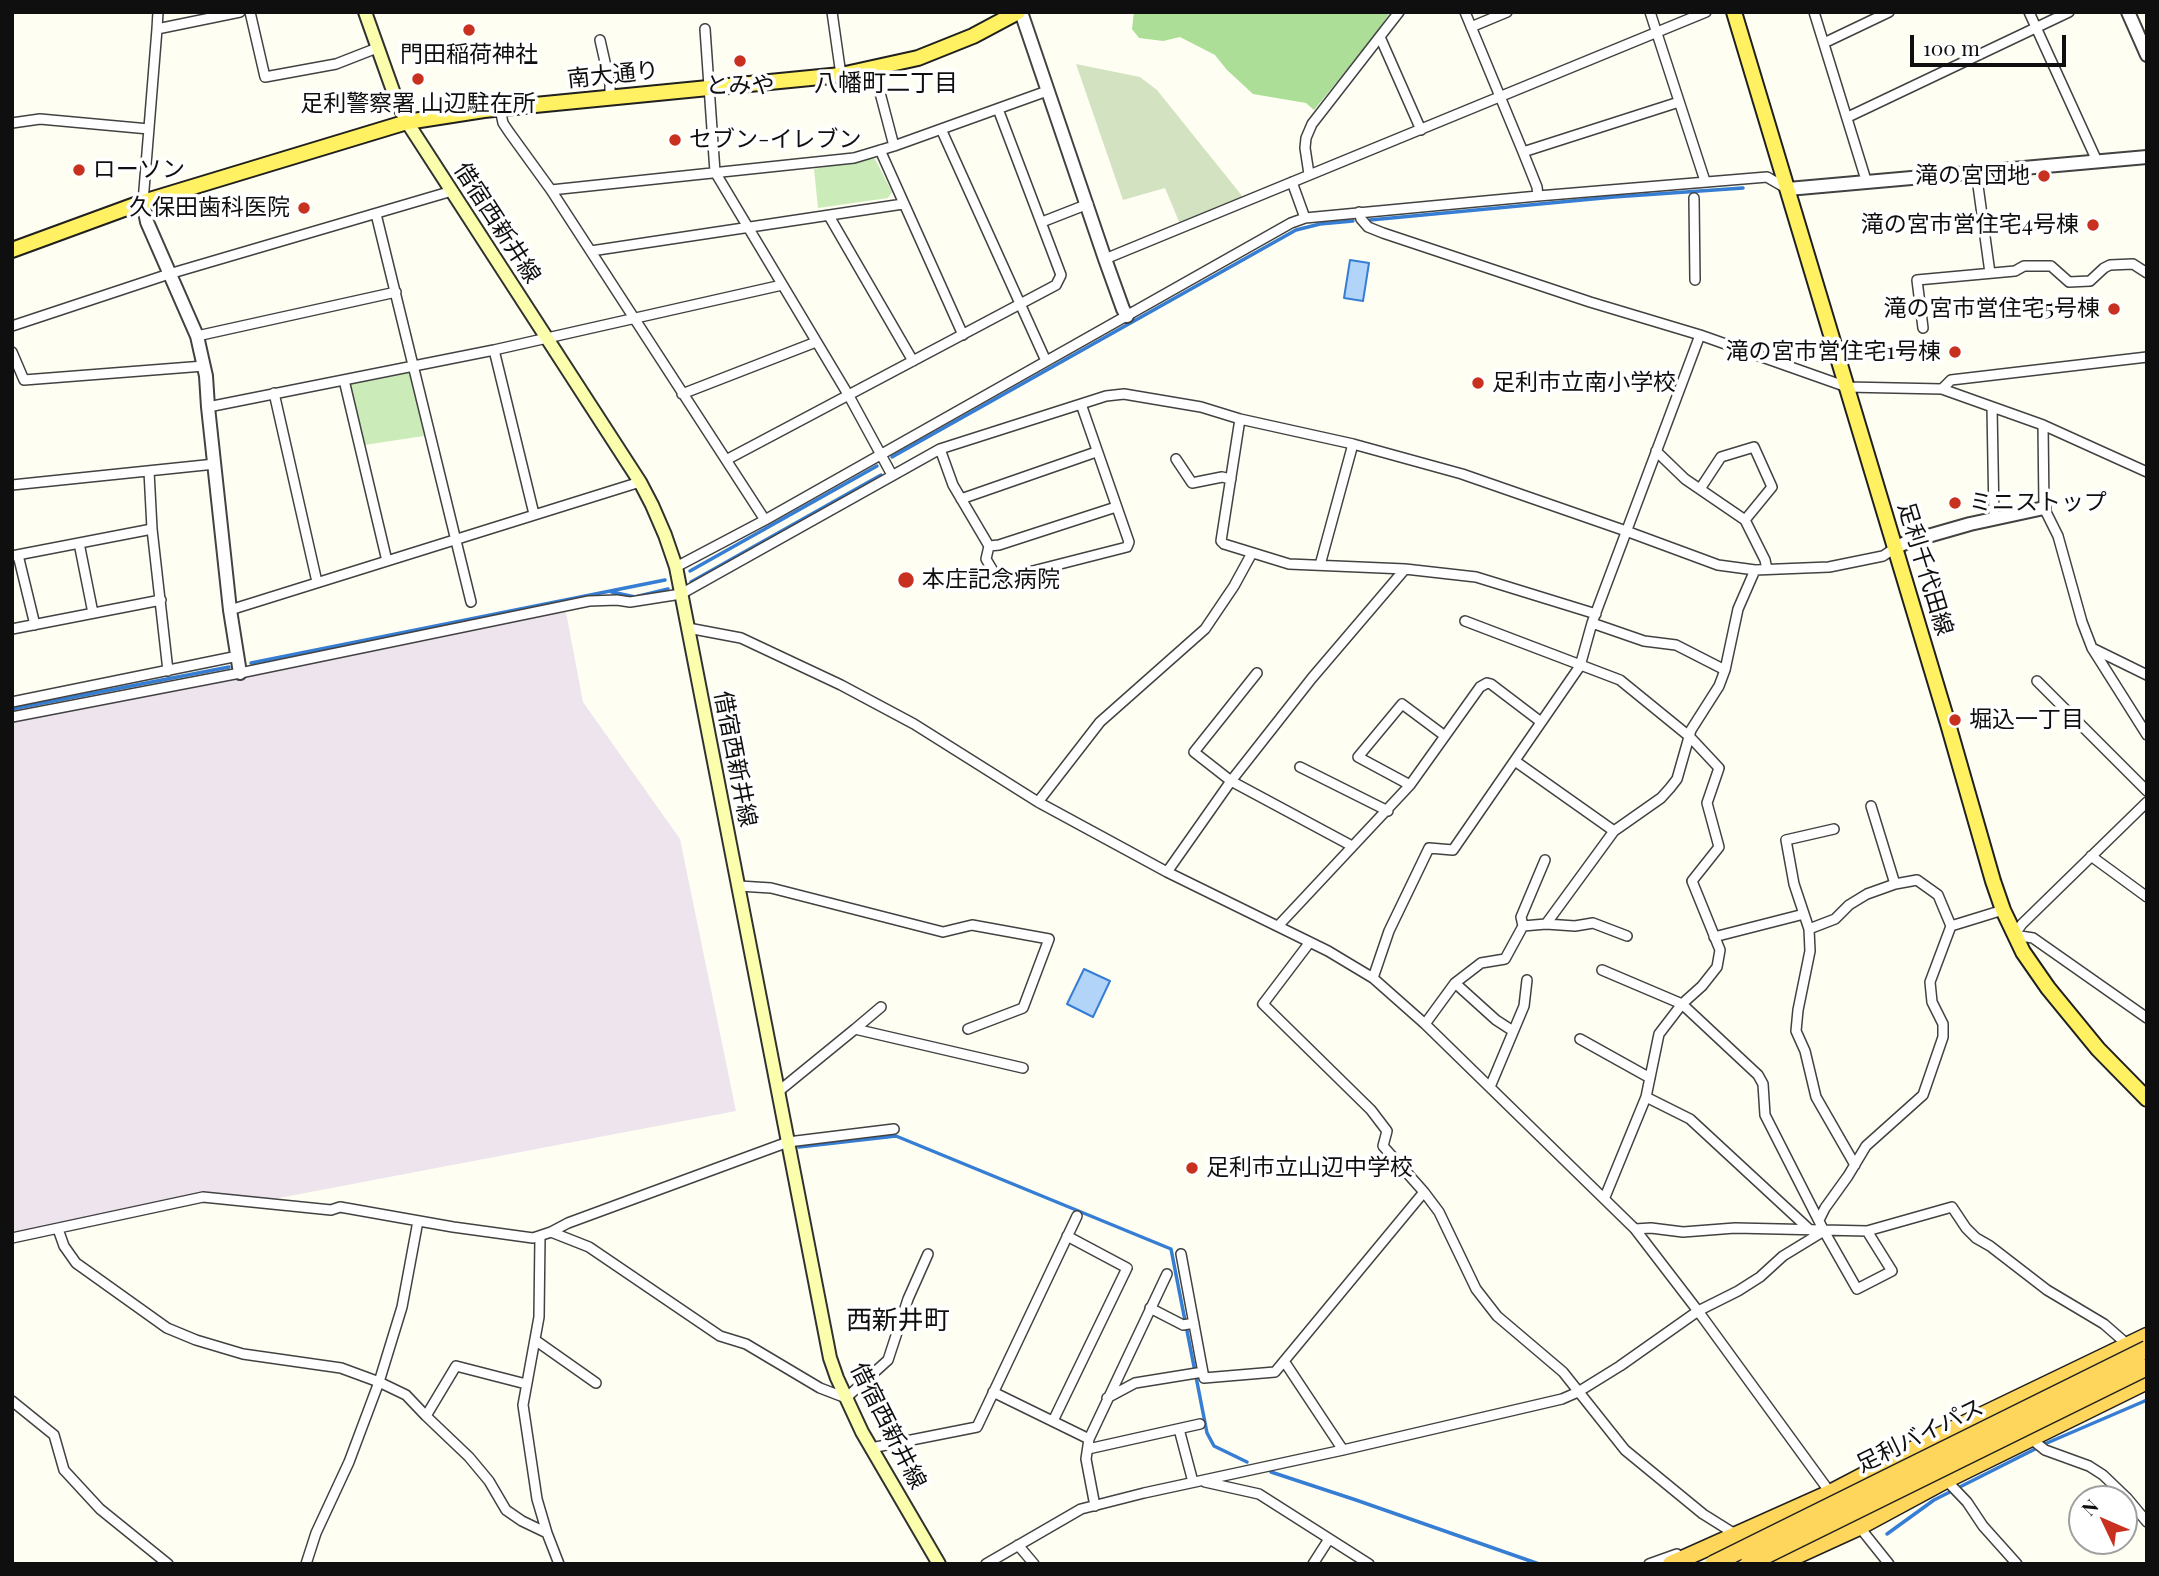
<!DOCTYPE html>
<html>
<head>
<meta charset="utf-8">
<style>
	body { margin:0 }
	#map { position:relative; width:2159px; height:1576px; overflow:hidden; background:#fffef2; font-family:"Playfair Display",serif }
	canvas { display:block }
	.frame { position:absolute; inset:0; border:14px solid #0f0f0f; pointer-events:none }
	.north { position:absolute; left:2068px; top:1485px; width:70px; height:70px; box-sizing:border-box; background:#fff; border:2px solid #9f9f9f; border-radius:50%; rotate:314deg; font-size:19px; font-weight:700; line-height:28px; text-align:center; color:#0f0f0f }
	.north::after { content:''; display:block; margin:auto; width:24px; height:32px; background:#c8311f; clip-path:polygon(50% 0,100% 100%,50% 72%,0 100%) }
	.scale { position:absolute; left:1910px; top:35px; width:156px; height:32px; box-sizing:border-box; border:4px solid #0f0f0f; border-top:0; padding-left:9px; font-size:21px; line-height:24px; white-space:nowrap; color:#0f0f0f; -webkit-text-stroke:5px #fff; paint-order:stroke }
</style>
</head>
<body>
<div id="map">
<canvas width="2159" height="1576"></canvas>
<div class="frame"></div>
<div class="north">N</div>
<div class="scale">100 m</div>
</div>
<script>
const ctx = document.querySelector('canvas').getContext('2d');
ctx.lineJoin = 'round';
function paint(path, color) {
  ctx.fillStyle = color;
  ctx.fill(path, 'evenodd');
}
function shape(rows) {
  const path = new Path2D();
  for (const r of rows) {
    path.moveTo(r[0], r[1]);
    for (let i = 2; i < r.length; i += 2) path.lineTo(r[i], r[i + 1]);
  }
  return path;
}
function trace(path, color, width, dash) {
  ctx.strokeStyle = color;
  ctx.lineWidth = width;
  ctx.lineCap = dash ? 'butt' : 'round';
  ctx.setLineDash(dash || []);
  ctx.stroke(path);
}
function write(font, color, halo, rows, align = 'center') {
  ctx.font = font + ' "Playfair Display","Noto Sans JP",serif';
  ctx.lineWidth = 7;
  ctx.setLineDash([]);
  ctx.textBaseline = 'middle';
  ctx.strokeStyle = halo;
  ctx.fillStyle = color;
  for (const [text, x, y, turn = 0] of rows) {
    ctx.save();
    ctx.translate(x, y);
    ctx.rotate((+turn || 0) * Math.PI / 180);
    ctx.textAlign = isNaN(turn) ? turn : align;
    if (halo) ctx.strokeText(text, 0, 0);
    ctx.fillText(text, 0, 0);
    ctx.restore();
  }
}
paint(shape([
	[565,607,583,702,680,839,736,1111,258,1202,203,1197,12,1238,12,716]
]), '#eee4ee');
paint(shape([
	[870,158,875,159,892,192,888,198,818,208,814,169],
	[410,370,424,436,364,445,350,383]
]), '#cbecb9');
paint(shape([
	[1134,12,1390,12,1378,31,1314,110,1306,103,1253,94,1227,70,1215,55,1180,37,1163,41,1139,38,1132,29]
]), '#acde97');
paint(shape([
	[1076,64,1140,77,1157,90,1243,197,1180,224,1165,188,1123,200]
]), '#d3e3c1');
const water = shape([
	[1350,260,1369,263,1363,301,1344,298,1350,260],
	[1084,969,1110,981,1093,1017,1067,1004,1084,969]
]);
paint(water, '#b3d4f9');
trace(water, '#367dd4', 2);
trace(shape([
	[1370,220,1614,197,1743,188],
	[892,457,1296,230,1320,224,1353,221],
	[690,571,877,466],
	[691,582,881,475],
	[612,592,635,597,668,589],
	[251,663,665,580],
	[12,709,229,667],
	[799,1147,896,1136,1171,1249,1207,1433,1214,1446,1247,1462],
	[1271,1472,1356,1500,1539,1564],
	[1887,1534,1934,1500,2047,1443,2147,1400]
]), '#367dd4', 3.5);
const minor = shape([
	[250,12,265,77,336,64,377,48],
	[832,12,841,75],
	[1465,12,1523,152,1537,187,1538,196],
	[1650,12,1705,181],
	[1814,12,1866,180],
	[2029,12,2097,161],
	[1471,27,1507,12],
	[157,29,158,12],
	[705,29,715,172,849,396,892,475],
	[1380,37,1421,130],
	[600,40,610,84,610,98],
	[1824,43,1889,12],
	[874,70,894,146],
	[500,109,503,123,509,132,551,190,765,520],
	[1848,117,2069,12],
	[12,123,40,119,149,129],
	[941,129,1046,361],
	[880,150,963,335],
	[1523,152,1679,102],
	[1976,171,1990,273],
	[1309,174,1305,148,1306,138,1312,124,1399,12],
	[1292,182,1305,218],
	[551,190,854,158,894,146,1047,91],
	[1694,198,1695,280],
	[143,202,157,29,240,12],
	[1359,212,1361,219,1368,227,1383,233,1590,302,1700,335,1847,387,1942,389,2043,425,2147,472],
	[376,214,471,602],
	[829,216,913,361],
	[1042,222,1088,204],
	[591,251,903,204],
	[1105,259,1706,12],
	[12,326,169,274,452,191],
	[1923,328,1917,280,2015,271,2024,266,2051,266,2069,282,2090,281,2104,268,2110,265,2133,264,2147,273],
	[197,336,396,292],
	[494,350,534,514],
	[12,352,24,380,204,366],
	[344,380,387,561],
	[1942,389,1951,380,2147,357],
	[274,393,317,582],
	[682,394,816,342],
	[208,407,494,350,782,285],
	[1992,407,1994,517],
	[1240,419,1221,541,1224,544,1289,564,1405,569,1476,577,1596,614],
	[2043,425,2044,508,2058,536,2082,622,2092,648,2147,735],
	[940,449,953,485,989,546,986,559,999,581,1003,582,1021,574,1127,547,1129,542,1081,404],
	[1656,451,1685,479,1745,520,1765,560,1767,569],
	[1176,459,1192,483,1222,477,1231,479],
	[726,460,1056,285,1061,275,998,109],
	[149,471,152,529,168,671],
	[12,485,215,464],
	[1700,489,1721,457,1754,447,1772,487,1745,520],
	[961,499,1096,452],
	[79,543,93,613],
	[989,546,999,545,1116,507],
	[18,555,35,625],
	[12,556,152,529],
	[1320,565,1353,444],
	[676,567,765,520,1291,223,1305,218,1538,196,1767,177,1786,188],
	[230,610,640,482],
	[1465,621,1620,680,1690,737,1719,768,1707,803,1719,847,1692,881,1720,950,1717,967,1702,986,1682,1004,1659,1034,1646,1097,1605,1197],
	[1592,623,1644,641,1676,645,1725,670],
	[688,628,741,638,841,685,914,724,1038,802,1167,872,1328,951,1373,978,1425,1024,1635,1229,1698,1311,1832,1495],
	[12,629,161,600],
	[2094,649,2147,675],
	[1257,673,1194,752,1231,781,1352,846],
	[2037,681,2147,791],
	[12,702,238,656],
	[12,717,240,673,589,601,617,600,630,602,681,594,940,449,1081,404,1106,396,1124,394,1201,407,1240,419,1353,444,1462,474,1626,531,1718,565,1755,570,1829,567,1883,556,1895,548],
	[1515,761,1614,831],
	[1300,767,1388,811],
	[1410,785,1358,757,1402,704,1445,736],
	[1038,802,1100,722,1205,629,1234,586,1252,553],
	[2147,802,2022,924,2014,935,2033,938,2147,1018],
	[1871,806,1895,884],
	[1834,829,1786,840,1794,884,1809,929,1810,951,1798,1010,1796,1031,1805,1051,1816,1097,1855,1165],
	[2091,856,2147,897],
	[1167,872,1231,781,1312,678,1405,569],
	[739,886,771,888,943,932,972,925,1049,939,1023,1008,968,1029],
	[1546,924,1575,926,1593,923,1627,936],
	[1278,926,1410,785,1480,687,1487,683,1491,684,1541,722],
	[1523,926,1521,917,1545,860],
	[1951,926,2003,910],
	[1809,929,1835,919,1849,905,1867,894,1895,884,1917,880,1938,895,1951,926,1930,982,1932,1002,1943,1024,1943,1037,1923,1095,1866,1146,1848,1176,1825,1208,1819,1220],
	[1714,937,1804,914],
	[1310,942,1263,1004,1371,1110,1387,1131,1383,1146,1424,1192,1439,1212,1476,1289,1497,1316,1563,1372,1625,1450,1703,1514,1735,1534],
	[1373,978,1389,931,1429,848,1453,850,1580,666,1592,623,1700,335],
	[1455,983,1496,1020,1513,1031],
	[1425,1024,1455,983,1481,963,1505,959,1523,926,1546,924,1614,831,1661,798,1670,788,1677,779,1691,730,1719,686,1725,670,1738,609,1755,570],
	[855,1029,881,1007],
	[1580,1039,1650,1078],
	[1490,1087,1524,1006,1527,980],
	[779,1091,855,1029,1023,1068],
	[1646,1097,1690,1119,1810,1230],
	[58,1229,64,1246,76,1263,167,1328,196,1340,243,1354,341,1368,379,1382,406,1395,426,1416],
	[1635,1229,1651,1228,1683,1232,1735,1228,1867,1231,1952,1207,1966,1228,1976,1238,1990,1246,2047,1290,2104,1324,2128,1345],
	[1824,1231,1857,1289,1892,1271,1867,1231],
	[551,1232,589,1247,720,1336,746,1344,820,1388,846,1398,888,1360,908,1299,928,1254],
	[540,1236,539,1317,523,1405,537,1499,547,1533,559,1564],
	[12,1238,203,1197,331,1210,340,1207,453,1227,533,1238,551,1232,568,1223,788,1142,894,1129],
	[1181,1254,1204,1378,1275,1372,1424,1192],
	[1150,1308,1183,1325,1194,1323],
	[535,1340,596,1383],
	[1284,1361,1343,1450],
	[526,1384,456,1366,426,1416,469,1457,489,1481,506,1510,522,1521,547,1533],
	[993,1392,1089,1439],
	[1107,1398,1135,1383,1203,1372],
	[12,1401,54,1435,64,1470,100,1509,168,1564],
	[1053,1421,1127,1268,1067,1236],
	[1179,1429,1193,1482],
	[2030,1438,2045,1450,2089,1466,2103,1475,2127,1498,2147,1522],
	[871,1448,977,1427,1077,1216],
	[1088,1449,1200,1424],
	[1946,1480,1967,1502,1983,1526,2017,1564],
	[1205,1482,1259,1494,1369,1564],
	[1095,1506,1086,1459,1089,1439,1167,1274],
	[1857,1524,1889,1564],
	[1018,1545,1034,1564],
	[306,1564,316,1533,349,1462,379,1382,402,1307,418,1221],
	[986,1564,1081,1509,1144,1493,1343,1450,1562,1399,1578,1392,1620,1366,1698,1311,1738,1291,1760,1277,1783,1256,1824,1231,1765,1115,1763,1084,1758,1075,1682,1004,1602,970],
	[1313,1564,1329,1539],
	[1649,1564,1677,1554]
]);
const tertiary = shape([
	[1021,12,1105,259,1123,309,1127,316],
	[2128,12,2147,55],
	[1788,189,2147,157],
	[143,202,147,222,197,336,206,376,208,407,230,610,240,673],
	[1895,548,1907,542,1970,524,2044,508]
]);
const secondary = shape([
	[365,12,397,102,407,122,640,482,652,505,665,535,676,567,688,628,830,1358,837,1378,862,1432,939,1564]
]);
const primary = shape([
	[1734,12,1948,724,1993,881,2003,910,2023,952,2048,988,2098,1049,2147,1099],
	[12,250,143,202,407,122,484,110,841,75,918,58,973,36,1018,12]
]);
const trunk = shape([
	[1671,1564,1830,1493,1937,1437,2147,1336],
	[1778,1564,1859,1527,1946,1480,2147,1381]
]);
trace(minor, '#424242', 12);
trace(tertiary, '#424242', 16);
trace(secondary, '#313131', 16);
trace(primary, '#202020', 18);
trace(trunk, '#202020', 19);
trace(minor, '#fff', 9);
trace(tertiary, '#fff', 12);
trace(secondary, '#fbffad', 12);
trace(primary, '#fff162', 14);
trace(trunk, '#fdd65b', 16);
const trunkBridge = shape([
	[1713,1564,2147,1349],
	[1748,1564,2147,1367]
]);
trace(trunkBridge, '#202020', 19, []);
trace(trunkBridge, '#fdd65b', 16);
for (const [x, y, r, color] of [
	[469,30,7,"#c8311f"],
	[740,61,7,"#c8311f"],
	[418,79,7,"#c8311f"],
	[675,140,7,"#c8311f"],
	[79,170,7,"#c8311f"],
	[2044,176,7,"#c8311f"],
	[304,208,7,"#c8311f"],
	[2093,225,7,"#c8311f"],
	[2114,309,7,"#c8311f"],
	[1955,352,7,"#c8311f"],
	[1478,383,7,"#c8311f"],
	[1955,503,7,"#c8311f"],
	[906,580,9,"#c8311f"],
	[1955,720,7,"#c8311f"],
	[1192,1168,7,"#c8311f"]
]) {
  const dot = new Path2D();
  dot.arc(x, y, r, 0, 2 * Math.PI);
  ctx.fillStyle = color;
  ctx.fill(dot);
  trace(dot, '#fff', 2.5);
}
write('23px', '#0f0f0f', '#fff', [
	["門田稲荷神社",469,55,"center"],
	["とみや",740,86,"center"],
	["足利警察署 山辺駐在所",418,104,"center"],
	["セブン-イレブン",689,140],
	["ローソン",93,170],
	["滝の宮団地",2030,176,"right"],
	["久保田歯科医院",290,208,"right"],
	["滝の宮市営住宅4号棟",2079,225,"right"],
	["滝の宮市営住宅5号棟",2100,309,"right"],
	["滝の宮市営住宅1号棟",1941,352,"right"],
	["足利市立南小学校",1492,383],
	["ミニストップ",1969,503],
	["本庄記念病院",922,580],
	["堀込一丁目",1969,720],
	["足利市立山辺中学校",1206,1168]
], 'left');
write('23px', '#0f0f0f', '#fff', [
	["南大通り",613,75,-6],
	["借宿西新井線",497,223,57],
	["足利千代田線",1925,569,73],
	["借宿西新井線",735,759,79],
	["借宿西新井線",888,1426,63],
	["足利バイパス",1920,1436,-26]
]);
write('24px', '#0f0f0f', '#fff', [
	["八幡町二丁目",886,84]
]);
write('26px', '#0f0f0f', '#fff', [
	["西新井町",898,1321]
]);
</script>
</body>
</html>
